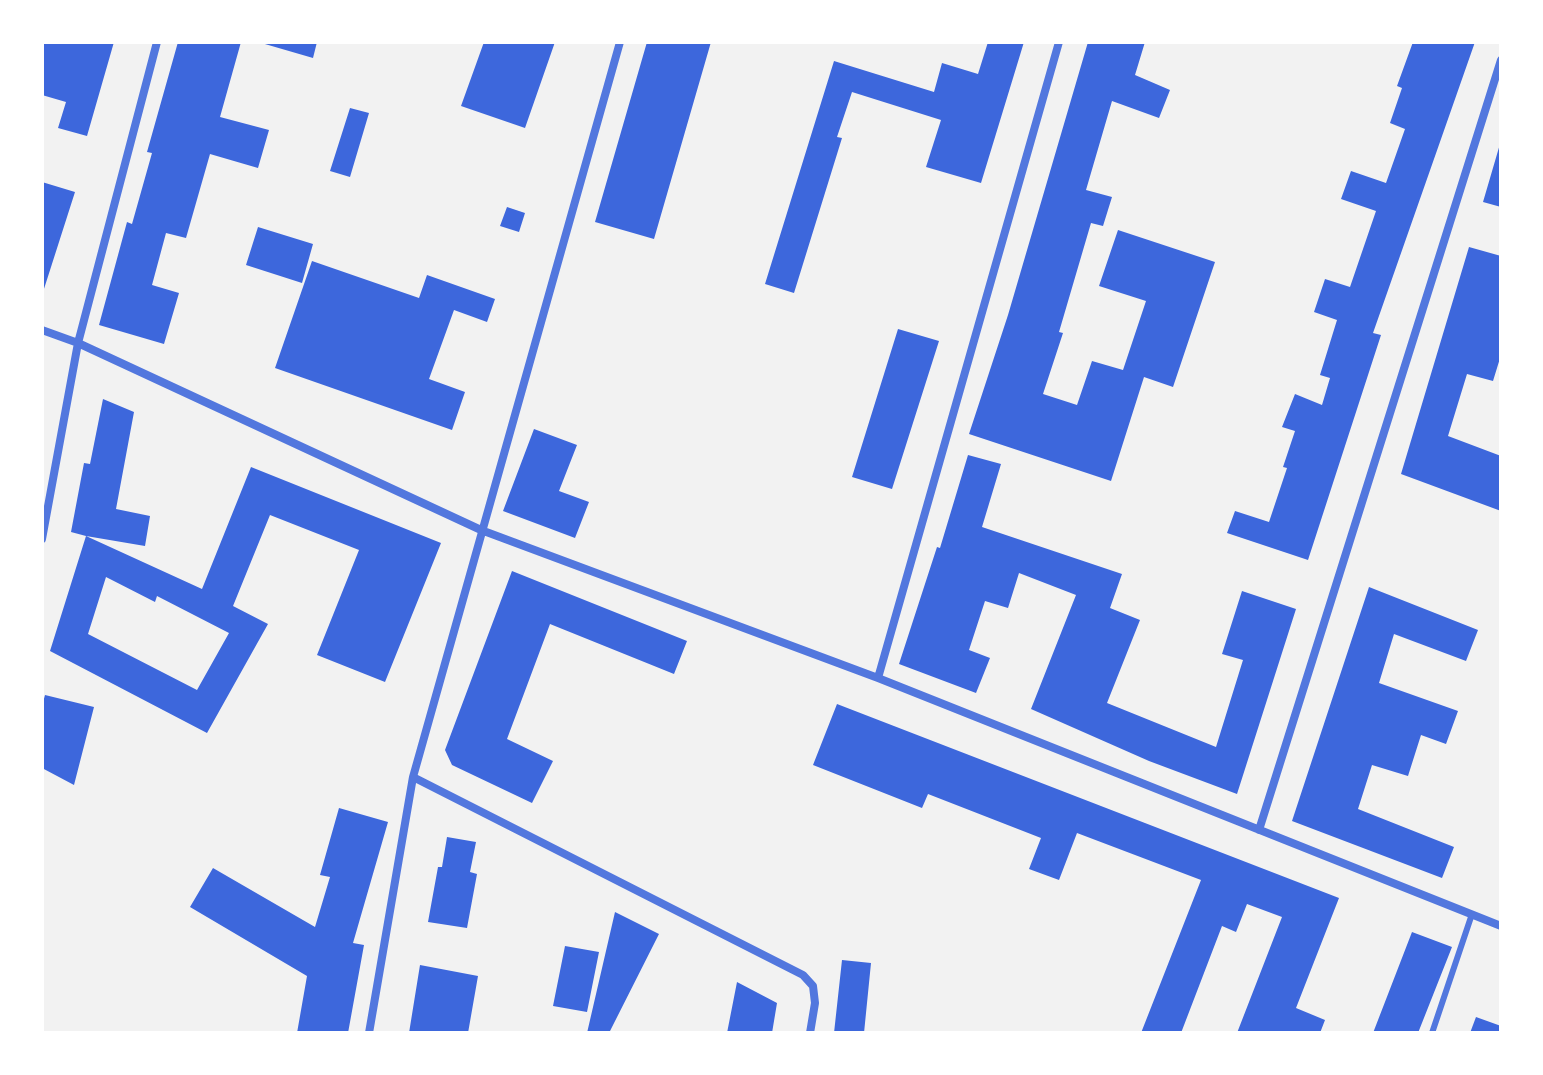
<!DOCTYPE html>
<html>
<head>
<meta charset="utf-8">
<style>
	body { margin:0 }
	#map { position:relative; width:1543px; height:1075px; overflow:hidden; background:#f2f2f2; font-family:Arial,sans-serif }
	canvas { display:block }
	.frame { position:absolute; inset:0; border:44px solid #fff; pointer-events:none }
</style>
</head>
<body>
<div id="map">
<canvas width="1543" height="1075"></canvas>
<div class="frame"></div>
</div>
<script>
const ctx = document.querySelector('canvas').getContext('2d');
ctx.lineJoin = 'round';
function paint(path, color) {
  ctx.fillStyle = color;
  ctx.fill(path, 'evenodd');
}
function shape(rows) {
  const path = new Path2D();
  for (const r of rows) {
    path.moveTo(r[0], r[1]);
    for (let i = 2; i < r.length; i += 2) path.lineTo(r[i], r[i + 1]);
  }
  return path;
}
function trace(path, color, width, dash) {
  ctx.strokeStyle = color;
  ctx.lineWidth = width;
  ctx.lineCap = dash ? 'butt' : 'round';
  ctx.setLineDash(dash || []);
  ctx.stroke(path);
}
paint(shape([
	[42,42,114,42,87,136,58,128,66,102,42,95],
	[178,42,241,42,220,117,269,130,258,168,210,154,186,238,166,233,152,285,179,293,164,344,99,325,127,222,132,224,152,153,147,152],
	[258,42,317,42,313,58],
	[484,42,555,42,525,128,461,106],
	[647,42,711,42,654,239,595,222],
	[988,42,1024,42,981,183,926,167,941,120,852,92,837,137,842,138,794,293,765,284,834,61,934,92,942,63,978,74],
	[1088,42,1145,42,1135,75,1170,90,1159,118,1112,101,1086,190,1112,197,1103,226,1091,223,1059,332,1063,333,1043,394,1077,405,1092,361,1123,370,1146,301,1099,286,1118,230,1215,262,1173,387,1144,377,1111,481,969,434,1008,315],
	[1413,42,1475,42,1373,333,1381,335,1308,560,1227,533,1235,511,1269,522,1287,468,1283,467,1295,431,1282,427,1295,394,1322,405,1330,378,1320,375,1337,320,1314,312,1325,279,1350,287,1376,211,1341,199,1351,171,1386,183,1405,129,1390,123,1402,88,1397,86],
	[350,108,369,113,350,177,330,171],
	[1500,144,1501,144,1501,207,1483,202],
	[42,182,75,192,43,292,42,292],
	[507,207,525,213,519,232,500,226],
	[258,227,313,244,302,283,246,265],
	[1469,247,1501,256,1501,355,1493,381,1467,374,1448,436,1501,456,1501,511,1401,474],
	[312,261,419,298,427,275,495,299,487,322,454,310,429,379,465,392,452,430,275,368],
	[898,329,939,341,892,489,852,477],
	[103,399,134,412,116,509,150,516,145,546,86,536,202,589,251,467,441,543,385,682,317,655,359,550,270,515,233,606,268,624,207,733,50,651,86,536,71,532,84,463,90,464],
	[106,577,155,602,157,596,229,633,197,690,88,634],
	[534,429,577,445,559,491,589,502,575,538,503,511],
	[968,455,1001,464,982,527,1122,574,1110,608,1140,620,1107,703,1216,747,1243,660,1222,654,1242,591,1296,609,1237,794,1149,761,1031,709,1076,595,1019,573,1008,608,985,601,969,650,990,658,976,693,899,664,937,547,940,548],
	[512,571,687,641,674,674,550,624,507,739,553,761,532,803,452,765,445,750],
	[1369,587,1478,630,1466,661,1394,634,1379,683,1458,711,1446,744,1421,735,1408,776,1372,765,1358,809,1454,847,1442,878,1292,821],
	[45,695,94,707,74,785,42,768,42,706],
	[837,704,1339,898,1296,1008,1325,1020,1320,1033,1237,1033,1282,917,1247,904,1236,932,1222,926,1181,1033,1141,1033,1201,880,1077,833,1059,880,1029,869,1041,838,928,794,922,808,813,765],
	[339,808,388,822,353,943,364,945,348,1033,297,1033,307,976,190,907,213,868,315,927,330,877,320,875],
	[447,837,476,842,470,872,477,874,467,928,428,922,438,867,442,867],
	[615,912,659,934,609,1033,587,1033],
	[1412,932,1452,947,1418,1033,1373,1033],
	[565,946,599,952,587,1012,553,1006],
	[842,960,871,963,864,1033,834,1033],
	[420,965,478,976,468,1033,409,1033],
	[737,982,777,1003,772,1033,727,1033],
	[1476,1017,1501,1026,1501,1033,1470,1033]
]), '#3d67dc');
trace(shape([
	[1432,1033,1472,914]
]), '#5277de', 6);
trace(shape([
	[42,330,78,343,481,530,878,678,1501,926],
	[42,539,78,343,157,42],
	[878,678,1059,42],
	[413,777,803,975,813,986,815,1003,810,1033],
	[1259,830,1501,60],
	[369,1033,413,777,620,42]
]), '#5277de', 8);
</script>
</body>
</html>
